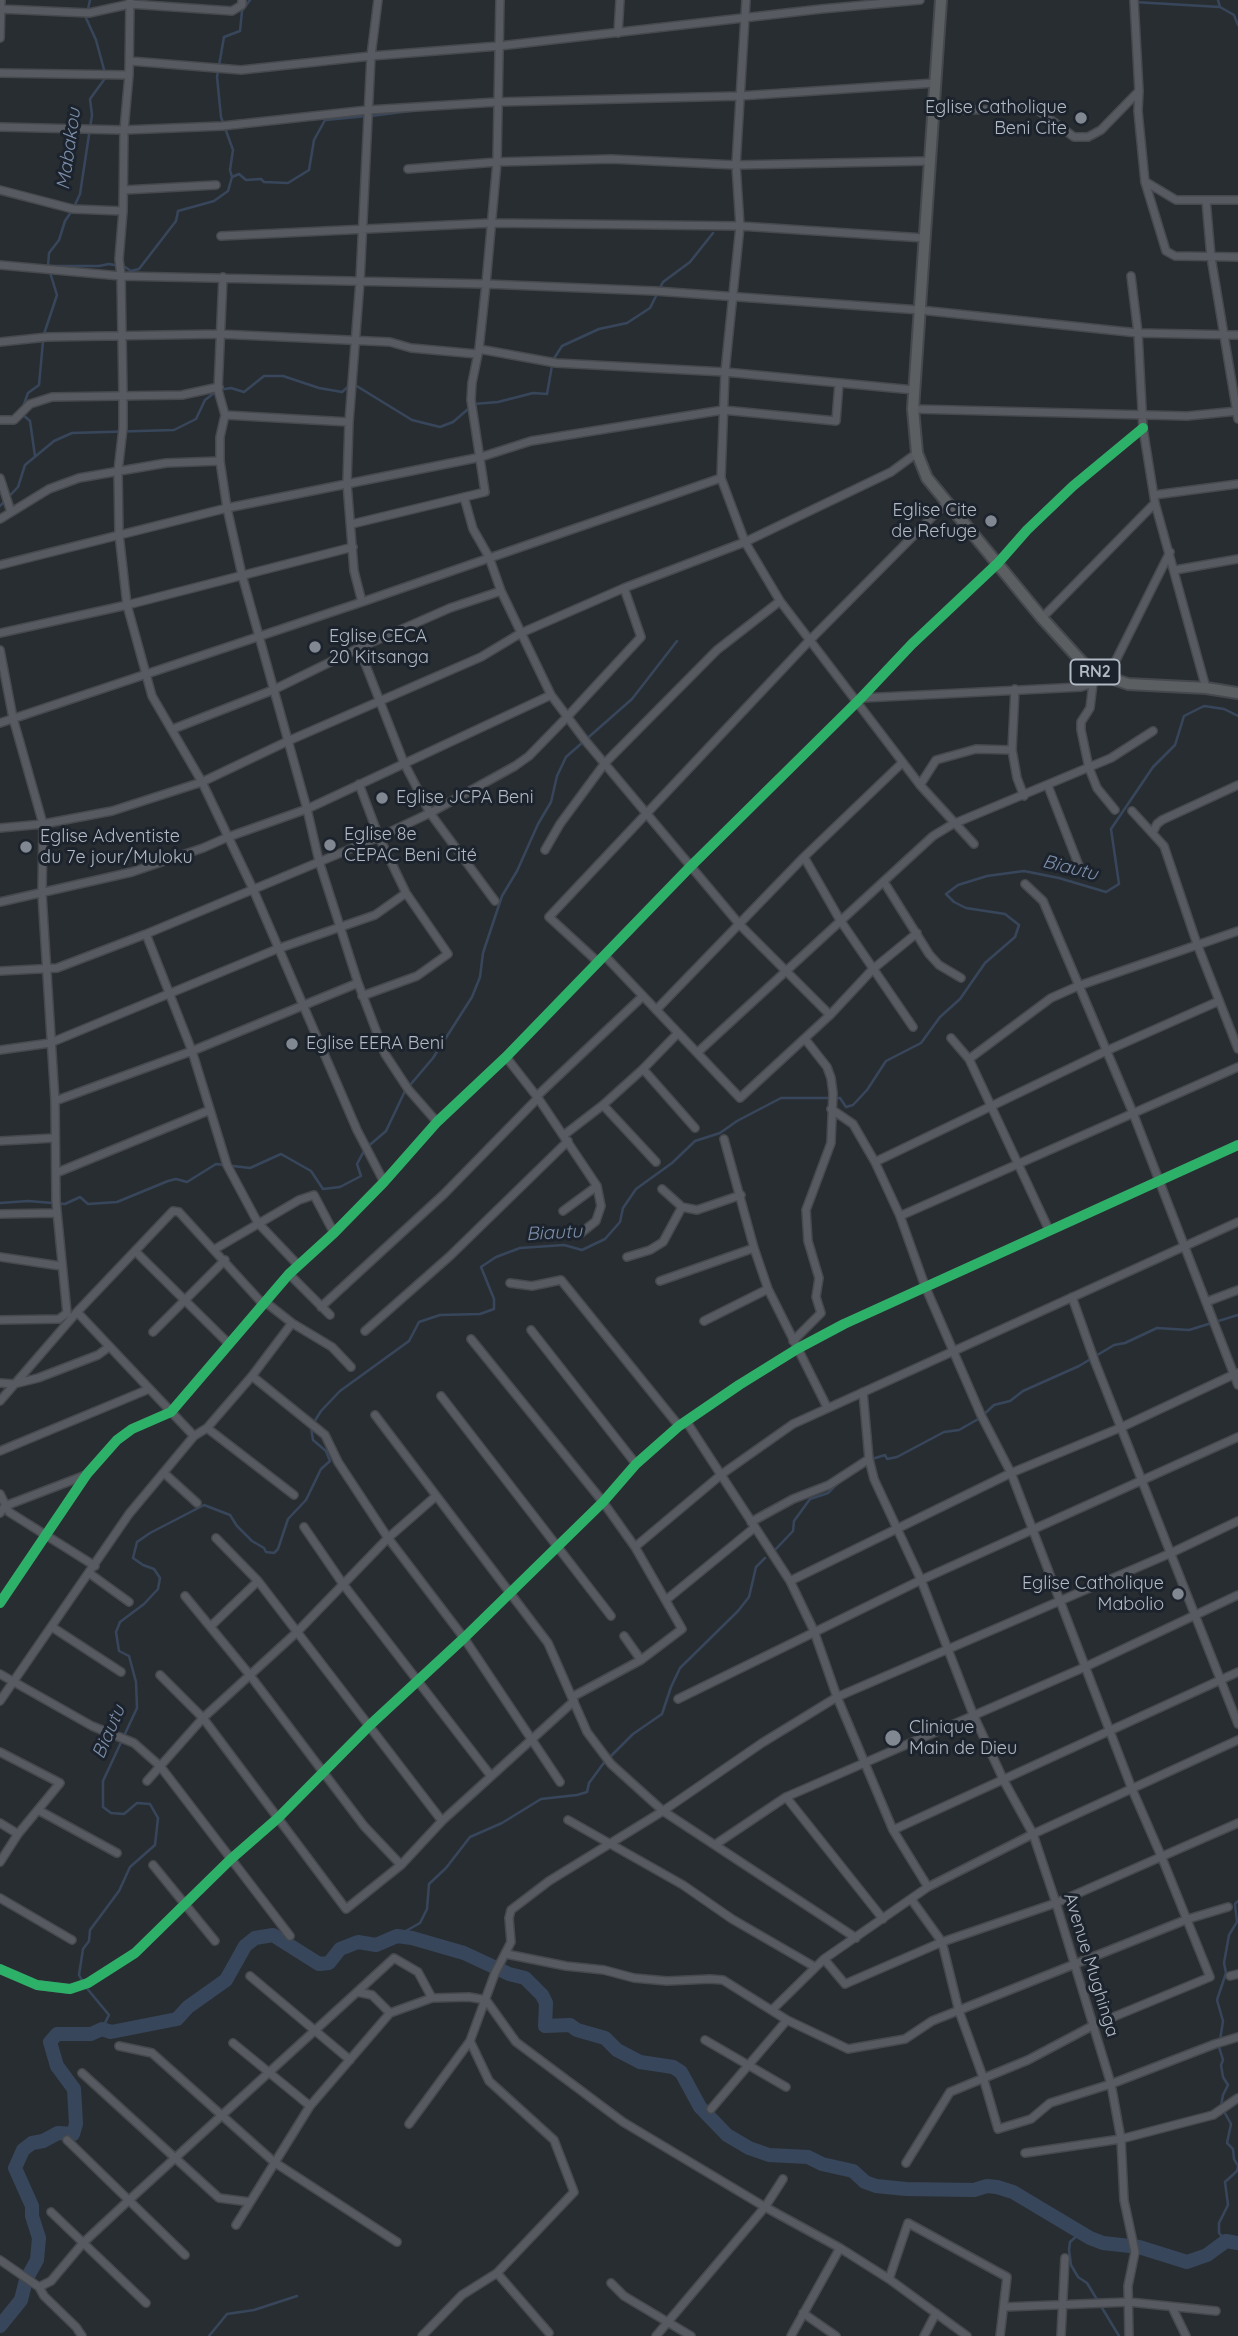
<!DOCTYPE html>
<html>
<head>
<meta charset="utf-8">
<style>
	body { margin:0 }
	canvas { display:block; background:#282d32 }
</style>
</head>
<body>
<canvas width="1238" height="2336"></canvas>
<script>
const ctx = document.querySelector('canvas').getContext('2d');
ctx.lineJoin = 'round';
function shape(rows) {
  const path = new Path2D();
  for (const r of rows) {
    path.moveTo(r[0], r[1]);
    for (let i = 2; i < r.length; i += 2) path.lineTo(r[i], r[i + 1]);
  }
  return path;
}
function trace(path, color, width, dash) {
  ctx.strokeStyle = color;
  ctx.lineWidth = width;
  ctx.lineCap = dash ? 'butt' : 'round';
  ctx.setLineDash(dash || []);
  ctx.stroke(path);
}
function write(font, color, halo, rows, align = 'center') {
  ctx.font = font + ' Quicksand,sans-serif';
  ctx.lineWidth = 6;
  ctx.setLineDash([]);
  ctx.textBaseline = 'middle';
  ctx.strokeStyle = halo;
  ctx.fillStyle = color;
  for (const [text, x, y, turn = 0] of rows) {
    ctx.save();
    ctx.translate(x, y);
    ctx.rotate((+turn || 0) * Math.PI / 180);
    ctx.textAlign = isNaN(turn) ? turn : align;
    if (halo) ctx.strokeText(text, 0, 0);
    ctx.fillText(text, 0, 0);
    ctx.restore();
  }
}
trace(shape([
	[1218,0,1220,7,1234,15,1238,25],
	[1134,2,1220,7],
	[371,116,410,111],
	[232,177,239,174,246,180,261,179,264,182,288,183,309,170,314,140,325,120,367,116],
	[48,266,99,266,109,264,125,267,131,271,139,269,176,221,178,211,214,201,228,191,232,177,230,170,233,150,221,117,217,77,224,37,240,31,242,11,250,0],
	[44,334,57,295,48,266,49,253,59,240,65,221,73,209,80,194,92,115,90,99,106,77,96,40,86,18,90,0],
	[355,385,412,420,440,427,453,422,474,404,498,402,533,393,547,394,553,360,562,346,599,329,627,323,650,308,663,282,690,262,713,233],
	[23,407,28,393,39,385,43,341],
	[22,414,30,421,35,456],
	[0,506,18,487,25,465,54,441,72,433,174,430,196,419,205,400,218,390,231,388,244,392,264,376,283,376,319,388,342,392,349,386],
	[0,1203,28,1201,65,1204,80,1197,88,1204,117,1202,168,1181,176,1179,187,1182,216,1164,250,1168,281,1154,311,1171,323,1189,340,1187,361,1176,357,1164,365,1149,386,1131,405,1091,433,1058,472,997,480,977,483,953,502,896,517,871,538,824,551,802,557,776,566,757,632,699,677,641],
	[872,1459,885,1455,887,1459,897,1457,944,1432,959,1430,980,1418,994,1405,1010,1401,1023,1391,1079,1366,1114,1345,1125,1343,1157,1328,1189,1330,1238,1315],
	[849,1476,861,1468],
	[774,1551,793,1531,794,1521,810,1499,828,1493,838,1483],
	[397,1936,420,1923,427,1909,429,1884,446,1868,470,1837,502,1823,541,1799,577,1795,587,1792,589,1783,603,1764,633,1734,662,1714,671,1687,680,1668,738,1611,749,1597,756,1567,765,1558],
	[102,2029,109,2015,85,1986,79,1975,83,1949,89,1941,90,1930,119,1891,130,1867,155,1845,158,1818,150,1804,137,1803,124,1814,111,1813,103,1807,103,1781,137,1708,136,1682,129,1656,119,1651,116,1632,120,1622,144,1604,158,1589,160,1578,154,1569,143,1565,133,1558,137,1542,150,1533,204,1505,230,1515,237,1526,252,1541,264,1548,266,1552,274,1553,278,1549,288,1519,306,1500,321,1469,330,1461,326,1451,313,1440,311,1427,321,1411,340,1391,409,1341,419,1322,440,1315,480,1314,494,1309,494,1299,481,1267,496,1257,520,1248,564,1245,582,1250,605,1239,620,1222,623,1208,636,1189,672,1163,695,1141,720,1133,737,1121,781,1098,840,1098,846,1107,853,1105,867,1090,886,1061,921,1043,940,1017,960,999,985,963,1015,937,1019,925,1005,914,966,908,954,902,946,894,958,885,987,876,1024,871,1059,878,1106,892,1119,884,1111,829,1153,767,1175,745,1184,716,1204,706,1224,709,1238,716],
	[1080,2233,1070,2242,1069,2250,1071,2265,1078,2277,1087,2283,1119,2336],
	[1226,2241,1219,2233,1219,2223,1228,2205,1225,2182,1237,2171,1238,2166,1234,2159,1233,2149,1227,2143,1231,2124,1221,2106,1223,2095,1228,2085,1223,2077,1221,2065,1223,2060,1219,2047,1223,2021,1217,2000,1226,1973,1224,1963,1229,1935,1237,1922,1235,1904,1238,1901],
	[209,2336,227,2314,254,2310,297,2296]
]), '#38465b', 2.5);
trace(shape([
	[0,2326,21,2300,26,2280,37,2260,39,2238,32,2216,32,2206,15,2168,23,2150,32,2143,43,2141,58,2133,73,2134,76,2124,74,2089,57,2066,50,2042,57,2034,91,2034,102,2029,111,2032,177,2019,188,2007,226,1980,245,1946,255,1938,273,1935,319,1964,329,1963,340,1949,358,1942,376,1945,397,1936,412,1938,464,1953,509,1974,525,1978,542,1995,546,2003,545,2026,570,2025,577,2030,605,2038,617,2050,640,2062,673,2067,681,2072,700,2107,727,2135,749,2148,769,2155,808,2157,822,2164,853,2171,865,2182,876,2186,906,2189,974,2190,987,2186,997,2187,1013,2192,1090,2238,1103,2243,1139,2247,1187,2262,1207,2255,1226,2241,1238,2243]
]), '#38465b', 14);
const minor = shape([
	[130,0,129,75,124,130,123,211,119,259,121,276,123,395,123,428,118,471,119,534,127,605,152,696,202,782,253,889,357,1130,384,1182],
	[746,0,736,165,740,226,725,372,721,478,745,542,780,601,920,785,974,844],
	[1134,0,1139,91,1138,111,1145,182,1166,251,1175,256,1238,257],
	[0,9,89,13,130,4,232,11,242,5,242,0],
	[618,33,620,0],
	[0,38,1,0],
	[130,61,241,70,371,56,499,46,821,9,920,0],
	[0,73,129,75],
	[932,111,1035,108,1074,137,1088,137,1101,130,1139,91],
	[0,127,124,130,222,126,368,110,497,102,739,96,935,83],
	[408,169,497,162,611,159,736,165,928,161],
	[1146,182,1176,200,1238,200],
	[0,190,73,209,123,211],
	[124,190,216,185],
	[1206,200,1211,257,1238,419],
	[221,236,491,223,740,226,924,238],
	[0,265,121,276,486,284,655,291,920,310,1138,333,1238,335],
	[1131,276,1138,333,1143,428,1155,503,1206,688],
	[223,277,218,390,225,415,220,437,220,461,227,508,242,575,307,809,319,861,358,983,385,1054,408,1089,437,1122],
	[0,342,47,337,219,334,390,342,411,348,477,354],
	[479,349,556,363,725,372,914,390],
	[913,409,1187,416,1238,411],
	[225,415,349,422],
	[0,420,14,420,30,404,52,397,182,395,219,387],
	[0,478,11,512],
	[1154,495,1238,484],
	[464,497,473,529,489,557,501,591,551,695,584,739,740,925,830,1015],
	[0,519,49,489,79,478,166,463,220,461],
	[352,524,485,492,471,400,472,383,479,349,486,284,497,162,500,0],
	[0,565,227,508,481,457,531,441,723,410,836,421,839,383],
	[1175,570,1238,559],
	[362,602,354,571,347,483,349,422,360,281,371,56,378,0],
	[1042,618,1155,503],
	[0,633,127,605,353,547],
	[359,648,404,763,430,813,495,901],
	[0,650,13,718,43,824,42,894,55,1101,56,1201,67,1313],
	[1107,678,1170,552],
	[1093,683,1090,708,1081,722,1081,730,1089,768,1097,788,1115,810],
	[1015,689,1012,750,1017,778,1024,796],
	[862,698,1081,687,1093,683,1096,673],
	[0,723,362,602,721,478],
	[173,729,273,690,359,648,450,608,501,591],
	[359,784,379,837,406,893,448,954,417,976,362,996],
	[920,785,936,760,976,749,1012,750],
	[1048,786,1081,871],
	[1132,811,1164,846,1197,944,1238,1049],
	[0,828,43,824,112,811,202,782,288,741,481,657,521,633,624,588,745,542,891,472,917,453],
	[1153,832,1157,824,1162,820,1238,785],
	[545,850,560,824,605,763,717,650,780,601],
	[804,857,840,920,913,1027],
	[884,882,929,954,939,965,961,978],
	[1025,884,1043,901,1133,1113,1238,1385],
	[0,902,132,872,203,848,228,837,307,809,551,695],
	[146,934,192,1051,227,1165,258,1223,298,1265],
	[605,956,740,1098,830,1015,873,969,917,933],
	[598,962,549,917,809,641,947,502],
	[0,971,57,968,146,934,379,837,430,813,515,766,529,756,567,717,641,637,624,588],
	[656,1010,804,857,902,763],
	[951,1038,969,1059,1049,1230],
	[0,1050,50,1043,277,949,375,915,406,893],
	[698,1052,933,836,953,824,1111,758,1153,731],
	[506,1057,538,1098,597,1186,601,1206,596,1221,581,1233],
	[969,1059,1051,998,1078,986,1238,931],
	[643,1069,695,1128],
	[537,1096,643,996],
	[55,1101,192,1051,358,983],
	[603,1105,656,1162],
	[831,1109,853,1124,875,1162,900,1216,925,1286,981,1415,1011,1473,1132,1789,1162,1858,1210,1977,1094,2025,1028,2060,950,2092,906,2163],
	[564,1135,603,1105,643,1069,678,1033],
	[724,1139,754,1248,768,1289,827,1407],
	[0,1141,54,1138],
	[875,1162,1106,1051,1219,1001],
	[56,1173,210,1110],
	[662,1189,682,1207,697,1210,741,1195],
	[563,1211,597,1186],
	[0,1214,57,1213],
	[900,1216,1238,1067],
	[215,1249,299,1200,314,1195,334,1233],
	[135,1251,229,1344],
	[0,1257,61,1266],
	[627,1257,650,1250,663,1242,682,1207],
	[289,1274,330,1315],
	[660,1281,754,1248],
	[510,1283,532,1286,561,1280,679,1426],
	[1072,1297,1095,1362,1238,1724],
	[264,1301,292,1323,332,1347,351,1367],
	[1206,1302,1238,1290],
	[321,1307,444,1194,538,1098],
	[77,1312,194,1436,207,1428,294,1495],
	[0,1320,59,1319,67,1313],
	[704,1321,768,1289],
	[531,1330,636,1464],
	[365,1331,450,1256,568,1141],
	[153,1332,225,1260],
	[471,1339,603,1502,635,1547,682,1629,641,1660,572,1697],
	[793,1341,821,1313,816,1297,819,1278,808,1241,806,1210,831,1143,833,1093,831,1078,827,1067,805,1039],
	[252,1376,325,1435,338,1462,388,1538,464,1638,560,1782],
	[0,1383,14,1384,38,1378,98,1355,109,1347],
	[863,1392,869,1459,874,1479,921,1580,973,1714,1004,1781,1033,1834,1056,1903,1111,2084,1121,2139,1124,2200,1135,2252,1128,2286,1129,2336],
	[441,1396,611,1616],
	[0,1401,77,1312,173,1211,179,1212,262,1303],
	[375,1415,548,1643,587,1732,611,1764,663,1811,856,1938],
	[686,1421,790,1581,814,1631,837,1697,893,1830,928,1887],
	[207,1428,252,1376,292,1323],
	[0,1451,149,1389],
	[164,1473,197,1503],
	[0,1494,9,1512,95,1566],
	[0,1513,5,1506,86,1475],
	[751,1522,793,1499,829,1485,869,1459],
	[304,1527,343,1584,491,1776],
	[216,1538,258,1581,442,1821],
	[635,1547,722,1474,793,1424,1238,1222],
	[89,1573,129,1602],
	[790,1581,1011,1473,1122,1427,1237,1373],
	[185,1596,249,1674,364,1826,401,1865],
	[666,1600,754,1528],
	[0,1603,87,1474,117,1440,132,1429,171,1412,289,1274,334,1233,384,1182,437,1122,506,1057,690,867,861,698,912,644,998,563,1027,530,1073,486,1143,428],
	[211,1626,258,1581],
	[52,1627,121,1672],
	[624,1636,641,1660],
	[0,1674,92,1726,134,1743,160,1766,290,1936],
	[160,1675,203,1718,346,1909,401,1865,442,1821,574,1701],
	[678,1699,921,1580,1238,1437],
	[0,1701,129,1514,194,1436],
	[0,1752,60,1783,18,1834,0,1862],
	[147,1781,203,1718,297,1632,388,1538,436,1496],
	[786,1797,883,1919],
	[38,1810,117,1853],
	[568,1820,683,1885,732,1919,815,1967],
	[0,1823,18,1834],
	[893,1830,1238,1672],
	[716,1844,786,1797,1085,1667,1238,1595],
	[153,1865,215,1941],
	[0,1898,72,1940],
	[911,1899,942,1942,959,2011,983,2077,998,2129,1031,2119,1050,2103,1111,2084,1215,2044,1238,2037],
	[506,1954,566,1966,604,1970,634,1978,667,1981,710,1979,723,1980,787,2020,848,2049,905,2039,932,2021,1188,1919,1228,1907],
	[824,1959,845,1984,942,1942,1056,1903,1238,1823],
	[0,1969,37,1985,70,1989,88,1983,135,1953,231,1859,278,1818,370,1725,464,1638,603,1502,636,1464,679,1426,739,1385,797,1349,844,1324,1238,1145],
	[250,1976,350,2060],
	[1230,1976,1238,1974],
	[357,1992,394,1958,418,1972,432,1998],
	[772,2010,824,1959,928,1887,1033,1834,1238,1740],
	[705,2040,786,2087],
	[233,2043,310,2106],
	[119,2046,152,2053,274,2162,397,2242],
	[82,2073,219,2198,250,2202],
	[711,2109,787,2020],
	[409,2124,470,2041],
	[67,2140,185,2255],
	[1025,2153,1121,2139,1213,2115,1238,2098],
	[51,2212,146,2303],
	[236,2225,310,2106,390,2013],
	[0,2260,39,2287,44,2296,76,2327,82,2336],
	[497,2273,549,2333],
	[889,2279,908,2223,1007,2277,1000,2336],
	[611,2283,624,2296,691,2336],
	[39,2287,51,2281,83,2243,128,2201,357,1992,372,1995,390,2013,432,1998,469,1997,486,2000,516,2042,623,2122,765,2207,840,2248,889,2279,967,2336],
	[1004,2307,1129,2302,1216,2311],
	[1172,2307,1186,2336],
	[803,2313,836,2336],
	[422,2336,462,2295,497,2273,574,2192,554,2140,489,2081,470,2041,495,1973,511,1942,509,1918,511,1910,549,1881,663,1811,762,1743,837,1697,1171,1553,1238,1521],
	[656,2336,765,2207,783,2179],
	[791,2336,840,2248],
	[924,2336,936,2313],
	[1061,2336,1065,2258]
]);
const highway = shape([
	[941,0,913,409,917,453,927,478,1042,618,1082,662,1096,673,1128,684,1206,688,1238,693]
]);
trace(minor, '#46494d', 10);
trace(highway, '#45494e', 14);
trace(minor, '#575b61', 7);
trace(highway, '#5c5f62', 10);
trace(shape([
	[0,1603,87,1474,117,1440,132,1429,171,1412,289,1274,334,1233,384,1182,437,1122,506,1057,690,867,861,698,912,644,998,563,1027,530,1073,486,1143,428],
	[0,1969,37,1985,70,1989,88,1983,135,1953,231,1859,278,1818,370,1725,464,1638,603,1502,636,1464,679,1426,739,1385,797,1349,844,1324,1238,1145]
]), '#2db169', 10);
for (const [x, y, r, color] of [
	[1081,118,7,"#818891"],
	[991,521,7,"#818891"],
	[315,647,7,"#818891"],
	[382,798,7,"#818891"],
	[330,845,7,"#818891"],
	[26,847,7,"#818891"],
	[292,1044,7,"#818891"],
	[1178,1594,7,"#818891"],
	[893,1738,9,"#818891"]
]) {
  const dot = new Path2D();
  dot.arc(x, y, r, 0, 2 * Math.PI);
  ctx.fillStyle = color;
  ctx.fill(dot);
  trace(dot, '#1c232c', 2.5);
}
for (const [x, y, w] of [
	[1095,672,49]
]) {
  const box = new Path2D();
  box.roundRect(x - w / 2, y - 12.5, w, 25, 5);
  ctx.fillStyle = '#1c232c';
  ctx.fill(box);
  trace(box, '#b1b9c4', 2);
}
write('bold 16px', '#b1b9c4', null, [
	["RN2",1095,672]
]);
write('18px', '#b1b9c4', '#1c232c', [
	["Eglise Catholique",1067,108,"right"],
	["Beni Cite",1067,129,"right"],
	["Eglise Cite",977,511,"right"],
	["de Refuge",977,532,"right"],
	["Eglise CECA",329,637],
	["20 Kitsanga",329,658],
	["Eglise JCPA Beni",396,798],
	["Eglise 8e",344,835],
	["CEPAC Beni Cité",344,856],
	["Eglise Adventiste",40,837],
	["du 7e jour/Muloku",40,858],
	["Eglise EERA Beni",306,1044],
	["Eglise Catholique",1164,1584,"right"],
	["Mabolio",1164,1605,"right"],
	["Clinique",909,1728],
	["Main de Dieu",909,1749]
], 'left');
write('18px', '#b1b9c4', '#1c232c', [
	["Avenue Mughinga",1091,1965,73]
]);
write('italic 19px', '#7c8faa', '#1c232c', [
	["Mabakou",69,149,-82],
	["Biautu",1070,868,14],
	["Biautu",554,1233,-3],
	["Biautu",109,1732,-67]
]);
</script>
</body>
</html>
